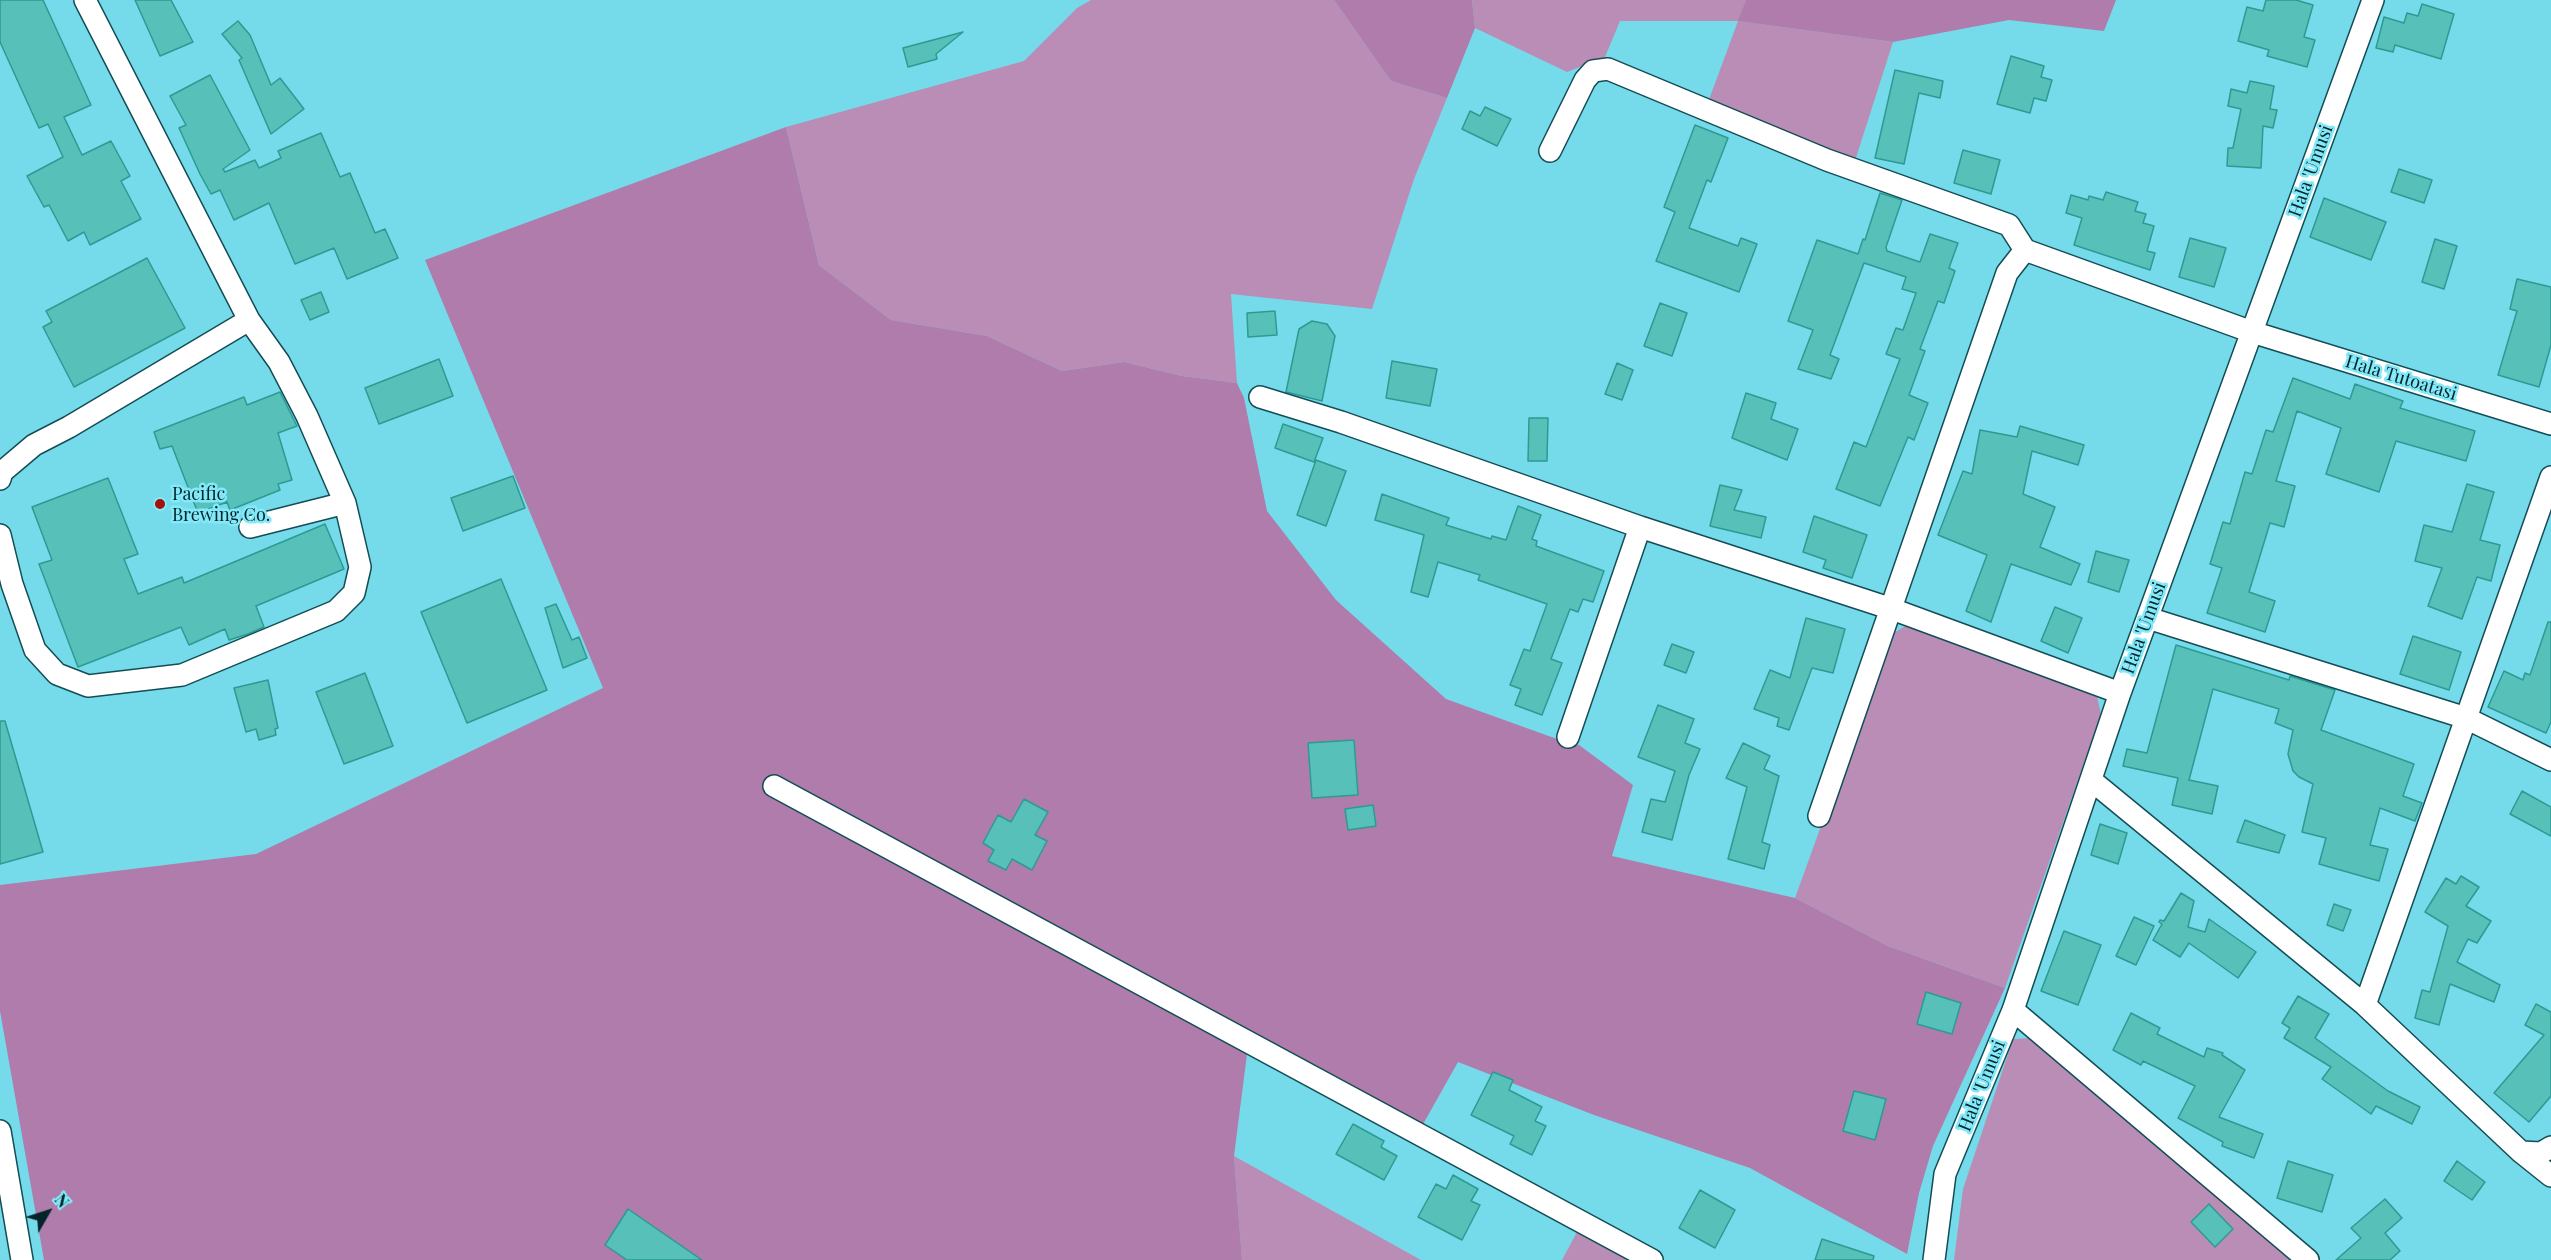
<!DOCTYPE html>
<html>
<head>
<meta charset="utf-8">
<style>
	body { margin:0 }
	#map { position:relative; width:2551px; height:1260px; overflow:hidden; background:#75dbeb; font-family:"Playfair Display",serif }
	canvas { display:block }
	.north { position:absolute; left:18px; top:1182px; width:60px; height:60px; -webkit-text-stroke:4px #83e9f9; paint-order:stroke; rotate:51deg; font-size:16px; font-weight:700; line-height:24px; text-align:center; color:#03252a }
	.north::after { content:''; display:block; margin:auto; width:21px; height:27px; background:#03252a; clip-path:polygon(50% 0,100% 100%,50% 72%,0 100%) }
</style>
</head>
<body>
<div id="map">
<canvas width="2551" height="1260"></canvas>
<div class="north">N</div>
</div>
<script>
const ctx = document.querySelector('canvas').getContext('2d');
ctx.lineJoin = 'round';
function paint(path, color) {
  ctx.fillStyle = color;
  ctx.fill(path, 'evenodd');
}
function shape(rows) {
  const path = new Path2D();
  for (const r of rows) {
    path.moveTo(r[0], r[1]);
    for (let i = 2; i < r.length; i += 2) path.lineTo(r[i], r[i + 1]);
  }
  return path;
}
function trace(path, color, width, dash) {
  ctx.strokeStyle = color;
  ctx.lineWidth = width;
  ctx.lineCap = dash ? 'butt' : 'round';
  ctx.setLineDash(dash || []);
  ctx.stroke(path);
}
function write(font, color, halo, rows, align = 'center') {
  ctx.font = font + ' "Playfair Display",serif';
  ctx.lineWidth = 5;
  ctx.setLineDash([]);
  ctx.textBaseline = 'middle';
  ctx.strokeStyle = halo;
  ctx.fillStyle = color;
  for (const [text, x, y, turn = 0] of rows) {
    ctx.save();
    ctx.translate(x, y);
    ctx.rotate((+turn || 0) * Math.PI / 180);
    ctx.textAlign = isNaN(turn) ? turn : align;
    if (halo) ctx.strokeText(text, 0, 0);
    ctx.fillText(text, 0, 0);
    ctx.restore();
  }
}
paint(shape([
	[1091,0,1334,0,1391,81,1447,98,1414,179,1372,309,1231,294,1237,383,1182,376,1124,362,1062,371,987,336,891,320,819,265,786,127,1024,61,1077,8],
	[1472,0,1746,0,1739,21,1893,42,1854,164,1707,105,1738,21,1620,21,1605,57,1567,72,1475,28],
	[1909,624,2096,692,2101,714,2005,988,1888,946,1795,898,1890,635],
	[2030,1038,2124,1115,2291,1260,1954,1260,1963,1189,2013,1039],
	[1234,1156,1421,1260,1242,1260],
	[1578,1230,1631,1260,1562,1260]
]), '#ba8db6');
paint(shape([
	[1334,0,1472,0,1475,28,1447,98,1391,81],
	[1746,0,2116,0,2104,31,2009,20,1893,42,1738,21],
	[786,127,819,265,891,320,987,336,1062,371,1124,362,1182,376,1237,383,1244,398,1267,511,1336,600,1446,699,1557,739,1579,745,1633,785,1612,856,1795,898,1888,946,2005,988,1933,1146,1919,1193,1907,1254,1750,1168,1594,1115,1458,1062,1422,1126,1247,1054,1234,1156,1242,1260,44,1260,0,1011,0,885,256,854,603,688,425,260]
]), '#af7cab');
const building = shape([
	[0,0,43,0,91,105,64,117,82,155,111,141,130,176,121,181,141,219,90,245,84,232,68,241,49,205,44,207,27,176,63,157,48,124,39,128,0,42,0,0],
	[135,0,171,0,193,42,160,56,135,0],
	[2266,0,2296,0,2313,5,2304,37,2315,40,2307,67,2267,56,2269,50,2238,41,2247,7,2263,11,2266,0],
	[2422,4,2454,14,2441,59,2395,45,2393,52,2376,48,2384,17,2404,23,2407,13,2418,16,2422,4],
	[238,21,250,35,271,85,280,78,304,109,271,134,239,60,242,58,222,34,238,21],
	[963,32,936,54,937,59,908,67,903,48,963,32],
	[2011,56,2044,66,2041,77,2052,80,2046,101,2034,98,2030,113,1997,104,2011,56],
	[1895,70,1943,81,1940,98,1919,93,1904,164,1875,158,1895,70],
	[210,75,250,150,223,169,225,172,255,160,259,168,281,158,278,151,321,133,340,177,350,173,375,233,385,229,398,258,347,279,334,248,295,264,269,203,234,220,220,190,211,194,200,174,179,128,186,125,170,96,210,75],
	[2250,81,2274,86,2270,109,2277,110,2273,128,2263,126,2261,168,2227,166,2228,148,2233,148,2241,109,2228,106,2231,89,2247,93,2250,81],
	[1485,107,1511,119,1497,146,1462,129,1470,111,1480,116,1485,107],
	[1695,125,1728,138,1711,182,1707,180,1689,228,1738,246,1741,238,1757,244,1739,292,1656,261,1675,212,1664,207,1695,125],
	[1963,150,2000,160,1991,194,1954,183,1963,150],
	[2399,169,2432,180,2424,203,2391,192,2399,169],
	[2106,192,2138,202,2135,211,2146,214,2143,223,2154,226,2147,251,2155,253,2150,270,2074,245,2082,218,2066,213,2071,195,2088,200,2089,196,2103,200,2106,192],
	[1880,193,1902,200,1886,247,1887,251,1920,262,1930,234,1958,243,1949,268,1955,271,1944,303,1938,301,1920,349,1925,351,1909,395,1928,403,1914,440,1908,437,1880,506,1836,489,1854,442,1866,447,1900,359,1886,354,1896,328,1903,330,1916,293,1902,289,1906,277,1864,263,1830,355,1839,359,1831,379,1798,369,1813,330,1788,321,1817,240,1858,254,1863,239,1865,240,1880,193],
	[2324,198,2386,222,2371,260,2310,237,2324,198],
	[2190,238,2226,248,2214,287,2179,277,2190,238],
	[2435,239,2457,246,2444,289,2422,282,2435,239],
	[147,258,185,328,74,387,43,327,52,322,46,311,147,258],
	[2517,279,2551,287,2551,345,2539,387,2498,375,2517,311,2510,309,2517,279],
	[321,292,329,312,310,320,301,300,321,292],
	[1660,303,1687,313,1672,356,1644,346,1660,303],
	[1275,311,1277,335,1248,337,1247,313,1275,311],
	[1312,321,1327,324,1335,336,1322,401,1286,392,1299,329,1312,321],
	[439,359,453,396,379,424,365,388,439,359],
	[1392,361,1437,369,1430,406,1386,398,1392,361],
	[1617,363,1633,370,1622,400,1605,394,1617,363],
	[2293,378,2350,399,2355,384,2403,401,2400,408,2475,431,2466,461,2396,441,2379,492,2326,474,2341,428,2297,411,2276,481,2295,486,2284,527,2270,523,2249,592,2275,601,2265,632,2207,613,2222,568,2210,564,2223,522,2230,524,2245,472,2252,474,2266,430,2273,432,2293,378],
	[280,392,297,426,278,433,292,480,278,484,280,490,230,510,227,502,198,513,172,446,160,449,154,432,244,397,247,405,280,392],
	[1746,393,1776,403,1771,419,1798,429,1787,460,1732,438,1746,393],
	[1529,418,1548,418,1547,461,1528,461,1529,418],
	[1283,424,1323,438,1314,462,1275,448,1283,424],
	[2020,426,2084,445,2078,465,2032,451,2023,494,2055,507,2040,547,2080,564,2071,585,2011,564,1991,622,1966,611,1987,555,1938,535,1963,471,1972,474,1980,430,2017,437,2020,426],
	[1316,460,1346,471,1326,526,1297,515,1316,460],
	[513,476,525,508,463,531,451,498,513,476],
	[108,478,138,554,124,559,138,594,182,577,184,583,325,524,344,569,256,606,264,627,248,634,229,640,225,629,189,645,181,627,78,667,39,564,52,560,32,507,108,478],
	[2467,484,2494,492,2480,540,2500,545,2491,581,2477,577,2462,619,2428,606,2442,568,2415,561,2424,525,2452,532,2467,484],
	[1720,485,1742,490,1734,510,1766,517,1761,538,1710,526,1720,485],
	[1382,494,1449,518,1446,525,1491,539,1492,536,1506,540,1518,506,1541,515,1532,539,1537,541,1536,546,1604,571,1593,602,1583,599,1578,612,1570,609,1551,659,1562,663,1542,715,1515,705,1521,689,1510,685,1524,649,1530,651,1547,604,1478,580,1480,575,1438,562,1428,597,1411,592,1424,535,1375,520,1382,494],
	[1814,516,1867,535,1852,578,1823,568,1826,560,1803,552,1814,516],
	[2096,551,2129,560,2119,592,2088,582,2096,551],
	[501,579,547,690,467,723,421,612,501,579],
	[556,604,572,640,579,637,587,658,563,668,545,608,556,604],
	[2055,607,2082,618,2068,653,2041,641,2055,607],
	[1806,618,1845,629,1833,673,1812,668,1789,730,1777,726,1779,718,1754,709,1770,670,1790,678,1806,618],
	[2548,622,2551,622,2551,722,2546,733,2488,707,2504,671,2523,680,2525,673,2530,675,2548,622],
	[2413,636,2461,652,2449,690,2400,674,2413,636],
	[1672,644,1694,652,1686,673,1664,665,1672,644],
	[2176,645,2289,680,2290,676,2335,690,2321,730,2414,764,2403,796,2422,803,2415,821,2380,808,2370,845,2388,849,2379,881,2319,864,2326,838,2302,832,2313,784,2299,777,2293,771,2288,754,2293,730,2275,723,2279,709,2213,689,2189,780,2218,786,2212,814,2172,805,2178,778,2123,766,2127,749,2147,753,2176,645],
	[365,673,393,746,344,764,316,692,365,673],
	[268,680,278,728,275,729,276,735,259,740,256,729,246,732,234,688,268,680],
	[1658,705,1694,719,1685,743,1700,749,1689,775,1672,840,1642,832,1651,799,1665,802,1675,771,1638,757,1658,705],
	[0,721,5,721,43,852,0,864,0,721],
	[1354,740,1358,795,1312,798,1308,743,1354,740],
	[1743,743,1770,756,1764,769,1779,776,1762,842,1770,845,1764,869,1728,859,1747,787,1726,778,1743,743],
	[2522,791,2551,807,2551,836,2510,814,2522,791],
	[1024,799,1048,812,1035,835,1047,841,1032,870,1012,859,1006,870,988,861,994,850,983,843,998,815,1011,822,1024,799],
	[1373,805,1376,826,1348,830,1345,809,1373,805],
	[2245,820,2285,835,2279,853,2237,842,2245,820],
	[2100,824,2127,833,2118,864,2091,855,2100,824],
	[2461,876,2479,887,2466,906,2491,921,2477,943,2468,939,2457,962,2500,985,2494,1002,2450,984,2439,1025,2415,1018,2422,990,2430,992,2448,926,2425,912,2446,878,2456,884,2461,876],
	[2181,893,2194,901,2188,927,2205,932,2209,919,2256,952,2238,978,2189,943,2180,957,2153,940,2162,924,2159,922,2160,920,2164,921,2181,893],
	[2334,904,2351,910,2343,931,2327,925,2334,904],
	[2134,917,2154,926,2136,965,2116,956,2134,917],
	[2064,931,2101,945,2078,1005,2041,991,2064,931],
	[1926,992,1961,1003,1952,1034,1917,1024,1926,992],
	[2298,996,2329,1014,2315,1038,2388,1091,2420,1107,2412,1124,2376,1106,2371,1114,2322,1079,2331,1067,2284,1038,2290,1028,2282,1023,2298,996],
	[2536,1004,2551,1012,2551,1096,2529,1122,2494,1093,2544,1035,2525,1025,2536,1004],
	[2131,1013,2160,1028,2157,1034,2204,1057,2207,1048,2223,1053,2222,1055,2245,1070,2219,1117,2263,1134,2254,1158,2222,1146,2223,1142,2178,1118,2195,1086,2143,1061,2141,1065,2113,1050,2131,1013],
	[1493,1072,1513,1080,1509,1090,1542,1107,1535,1121,1546,1126,1532,1155,1510,1144,1514,1136,1471,1115,1493,1072],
	[1854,1091,1886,1099,1875,1140,1843,1131,1854,1091],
	[1353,1124,1384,1141,1381,1147,1397,1156,1384,1180,1336,1154,1353,1124],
	[2288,1161,2333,1175,2322,1212,2277,1198,2288,1161],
	[2457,1161,2485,1182,2472,1200,2444,1181,2457,1161],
	[1453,1175,1478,1189,1471,1201,1480,1205,1462,1240,1418,1217,1436,1184,1446,1189,1453,1175],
	[1700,1190,1735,1210,1715,1248,1679,1228,1700,1190],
	[2385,1199,2402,1218,2385,1233,2400,1251,2390,1260,2336,1260,2361,1238,2351,1228,2385,1199],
	[2209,1204,2233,1229,2215,1247,2191,1222,2209,1204],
	[628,1209,702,1260,627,1260,605,1245,628,1209],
	[1822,1239,1874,1256,1873,1260,1815,1260,1822,1239]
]);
paint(building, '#57c0b8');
trace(building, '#2b9b94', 1.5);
const minor = shape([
	[1550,151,1585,80,1593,71,1608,69,1827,160,2009,225,2025,250],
	[1260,397,1341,422,1640,527,1892,609,2120,693],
	[0,479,2,472,34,445,69,427,249,320],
	[250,527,345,503],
	[0,535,12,584,35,650,57,674,88,686,182,675,336,611,354,593,360,567,345,503,307,416,279,362,249,320,85,0],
	[2148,618,2466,718,2551,760],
	[1568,737,1640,527],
	[2091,780,2365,1005,2551,477],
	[774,786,1652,1260],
	[1819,816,2007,273,2025,250,2252,332,2551,424],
	[2365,1005,2521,1152,2551,1176],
	[2013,1010,2308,1260],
	[0,1131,22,1260],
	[2521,1152,2541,1153,2551,1147],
	[1934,1260,1945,1174,2013,1010,2120,693,2373,0]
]);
trace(minor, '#134d55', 24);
trace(minor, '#fff', 21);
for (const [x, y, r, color] of [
	[160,504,6,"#a50f0c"]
]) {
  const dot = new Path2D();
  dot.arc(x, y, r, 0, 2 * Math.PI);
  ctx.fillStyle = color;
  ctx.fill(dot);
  trace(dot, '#83e9f9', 2);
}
write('18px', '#03252a', '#83e9f9', [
	["Hala 'Umusi",2311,171,-70],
	["Hala Tutoatasi",2401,378,17],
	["Hala 'Umusi",2144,628,-70],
	["Hala 'Umusi",1982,1086,-68]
]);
write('18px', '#03252a', '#83e9f9', [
	["Pacific",172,494],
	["Brewing Co.",172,515]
], 'left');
</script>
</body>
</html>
